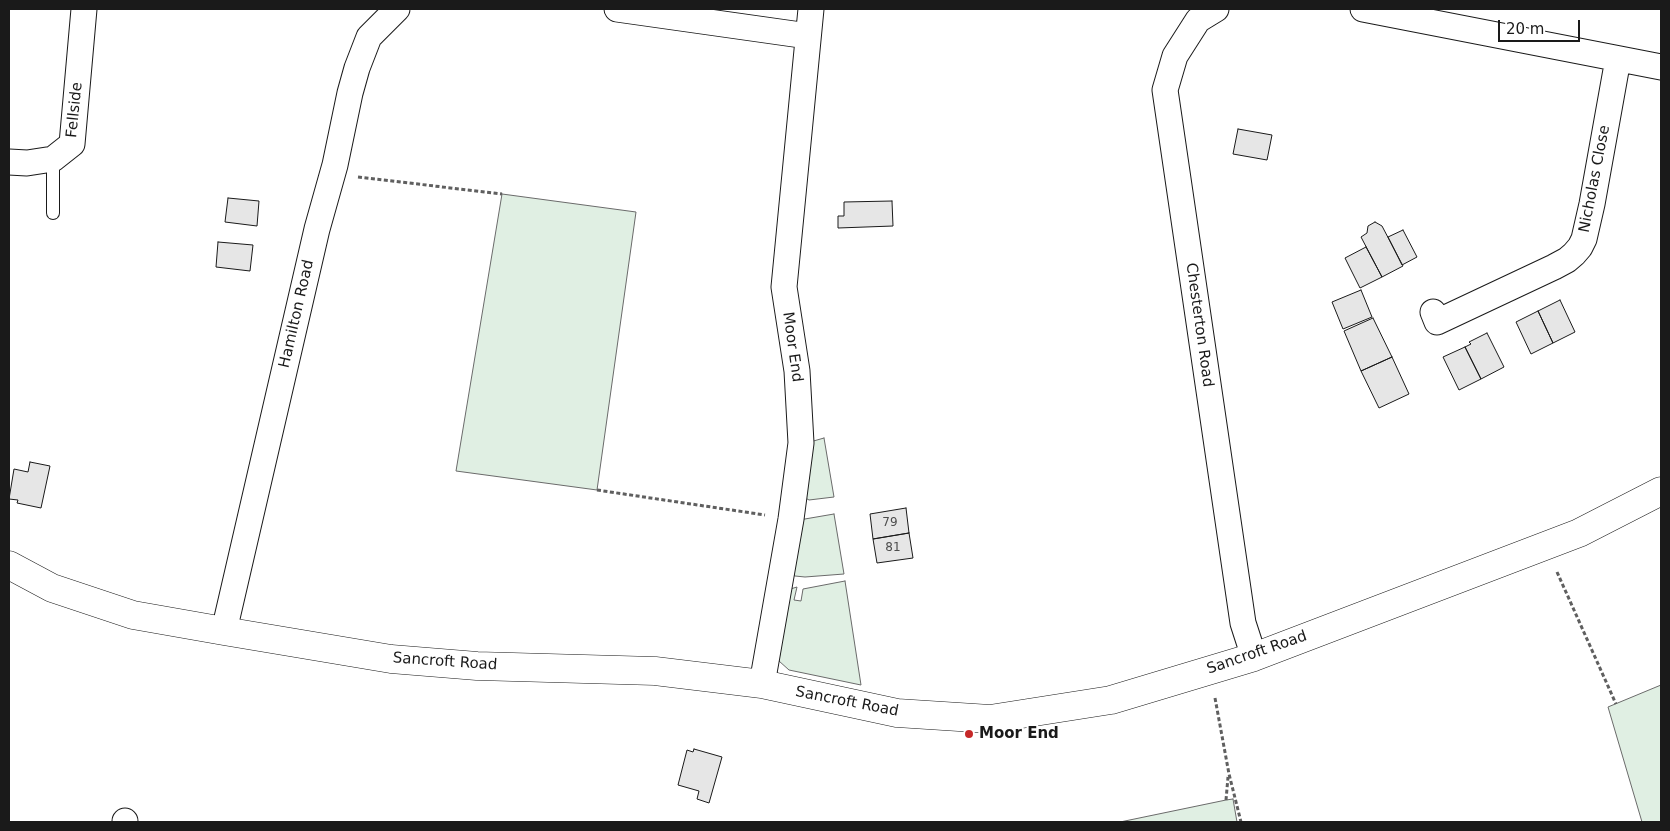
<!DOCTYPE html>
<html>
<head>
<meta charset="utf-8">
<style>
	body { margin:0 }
	#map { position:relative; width:1670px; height:831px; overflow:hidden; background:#fff; font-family:"DejaVu Sans",sans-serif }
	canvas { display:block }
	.frame { position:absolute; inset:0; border:10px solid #1a1a1a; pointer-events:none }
	.scale { position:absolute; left:1498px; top:20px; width:82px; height:22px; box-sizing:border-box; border:2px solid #1a1a1a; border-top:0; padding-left:6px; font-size:15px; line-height:18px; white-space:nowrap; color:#1a1a1a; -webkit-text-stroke:4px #fff; paint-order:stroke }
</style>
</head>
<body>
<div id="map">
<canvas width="1670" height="831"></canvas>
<div class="frame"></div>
<div class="scale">20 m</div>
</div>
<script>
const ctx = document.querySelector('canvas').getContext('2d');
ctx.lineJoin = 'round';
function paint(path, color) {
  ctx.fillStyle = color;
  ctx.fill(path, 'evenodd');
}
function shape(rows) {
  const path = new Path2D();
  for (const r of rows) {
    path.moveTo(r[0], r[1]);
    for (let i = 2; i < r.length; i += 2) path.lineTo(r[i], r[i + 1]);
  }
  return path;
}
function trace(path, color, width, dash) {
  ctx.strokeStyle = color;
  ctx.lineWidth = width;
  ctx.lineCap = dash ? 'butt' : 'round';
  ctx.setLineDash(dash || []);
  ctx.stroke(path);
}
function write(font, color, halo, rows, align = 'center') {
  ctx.font = font + ' "DejaVu Sans",sans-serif';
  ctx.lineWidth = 4;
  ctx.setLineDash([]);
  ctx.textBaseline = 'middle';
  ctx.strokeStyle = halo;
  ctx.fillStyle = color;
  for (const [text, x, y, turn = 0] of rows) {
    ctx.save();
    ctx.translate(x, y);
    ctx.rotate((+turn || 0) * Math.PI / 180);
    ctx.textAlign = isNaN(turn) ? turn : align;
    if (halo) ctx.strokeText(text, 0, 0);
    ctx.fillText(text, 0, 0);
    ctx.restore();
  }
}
const green = shape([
	[502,194,636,212,597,490,456,471,502,194],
	[824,438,834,497,809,500,802,496,810,442,824,438],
	[834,514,844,574,805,577,795,576,788,573,799,520,834,514],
	[845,581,861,685,789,670,779,661,787,590,797,587,794,600,801,601,803,589,845,581],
	[1661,685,1661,822,1642,822,1608,707,1661,685],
	[1233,799,1237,822,1120,822,1226,800,1233,799]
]);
paint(green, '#e0efe3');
trace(green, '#6a6a6a', 1);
const building = shape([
	[1238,129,1272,135,1267,160,1233,154,1238,129],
	[228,198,259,201,257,226,225,222,228,198],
	[892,201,893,226,838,228,838,216,844,216,844,202,892,201],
	[1375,222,1382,226,1403,266,1382,277,1361,237,1367,233,1368,226,1375,222],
	[1403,230,1417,257,1402,265,1388,237,1403,230],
	[218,242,253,245,250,271,216,267,218,242],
	[1366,247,1382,277,1360,288,1345,258,1366,247],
	[1361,290,1372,317,1343,329,1332,302,1361,290],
	[1560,300,1575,332,1553,343,1538,311,1560,300],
	[1538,311,1553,343,1531,354,1516,322,1538,311],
	[1373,318,1392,357,1361,371,1344,331,1373,318],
	[1487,333,1504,367,1481,379,1465,347,1471,344,1469,342,1487,333],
	[1465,347,1481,379,1459,390,1443,357,1465,347],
	[1392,357,1409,394,1379,408,1361,371,1392,357],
	[30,462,50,466,41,508,17,503,18,500,9,499,14,469,28,472,30,462],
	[906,508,909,533,873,539,870,514,906,508],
	[909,533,913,558,877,563,873,539,909,533],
	[694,749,722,757,709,803,697,799,699,791,678,785,687,750,693,752,694,749]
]);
paint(building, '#e6e6e6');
trace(building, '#1a1a1a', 1);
const service = shape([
	[53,159,53,213]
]);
const minor = shape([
	[617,9,808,36],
	[1216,9,1198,20,1175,56,1165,90,1243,623,1254,657],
	[1363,9,1661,67],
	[9,162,27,163,53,159,72,144,84,9],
	[1433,312,1437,322,1554,267,1567,260,1574,254,1580,247,1584,239,1592,204,1618,59],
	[224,631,317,229,335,165,350,93,357,68,369,37,397,9],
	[762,684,791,519,801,443,797,371,784,287,811,9],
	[125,822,125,821]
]);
const tertiary = shape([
	[9,565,52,588,133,615,224,631,391,659,477,666,655,671,762,684,897,713,990,719,1111,700,1254,657,1579,533,1661,491]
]);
trace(service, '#1a1a1a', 14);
trace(minor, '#1a1a1a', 27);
trace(tertiary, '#1a1a1a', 29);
trace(shape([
	[358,177,502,194],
	[597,490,765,515],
	[1557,572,1616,704],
	[1215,698,1229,774,1241,822],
	[1226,800,1228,777]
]), '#5f5f5f', 3, [4, 2.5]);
trace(service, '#fff', 12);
trace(minor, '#fff', 25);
trace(tertiary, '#fff', 28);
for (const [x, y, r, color] of [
	[969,734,5,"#c62828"]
]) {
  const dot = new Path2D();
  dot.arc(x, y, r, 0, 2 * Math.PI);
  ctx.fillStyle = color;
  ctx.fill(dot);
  trace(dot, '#fff', 2);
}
write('12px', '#4d4d4d', null, [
	["79",890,523],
	["81",893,548]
]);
write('15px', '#1a1a1a', '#fff', [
	["Fellside",75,110,-84],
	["Nicholas Close",1595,179,-79],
	["Hamilton Road",297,314,-77],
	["Chesterton Road",1199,325,82],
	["Moor End",792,347,82],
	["Sancroft Road",1257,653,-19],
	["Sancroft Road",445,662,4],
	["Sancroft Road",847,702,11]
]);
write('bold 15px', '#1a1a1a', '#fff', [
	["Moor End",979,734]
], 'left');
</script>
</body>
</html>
